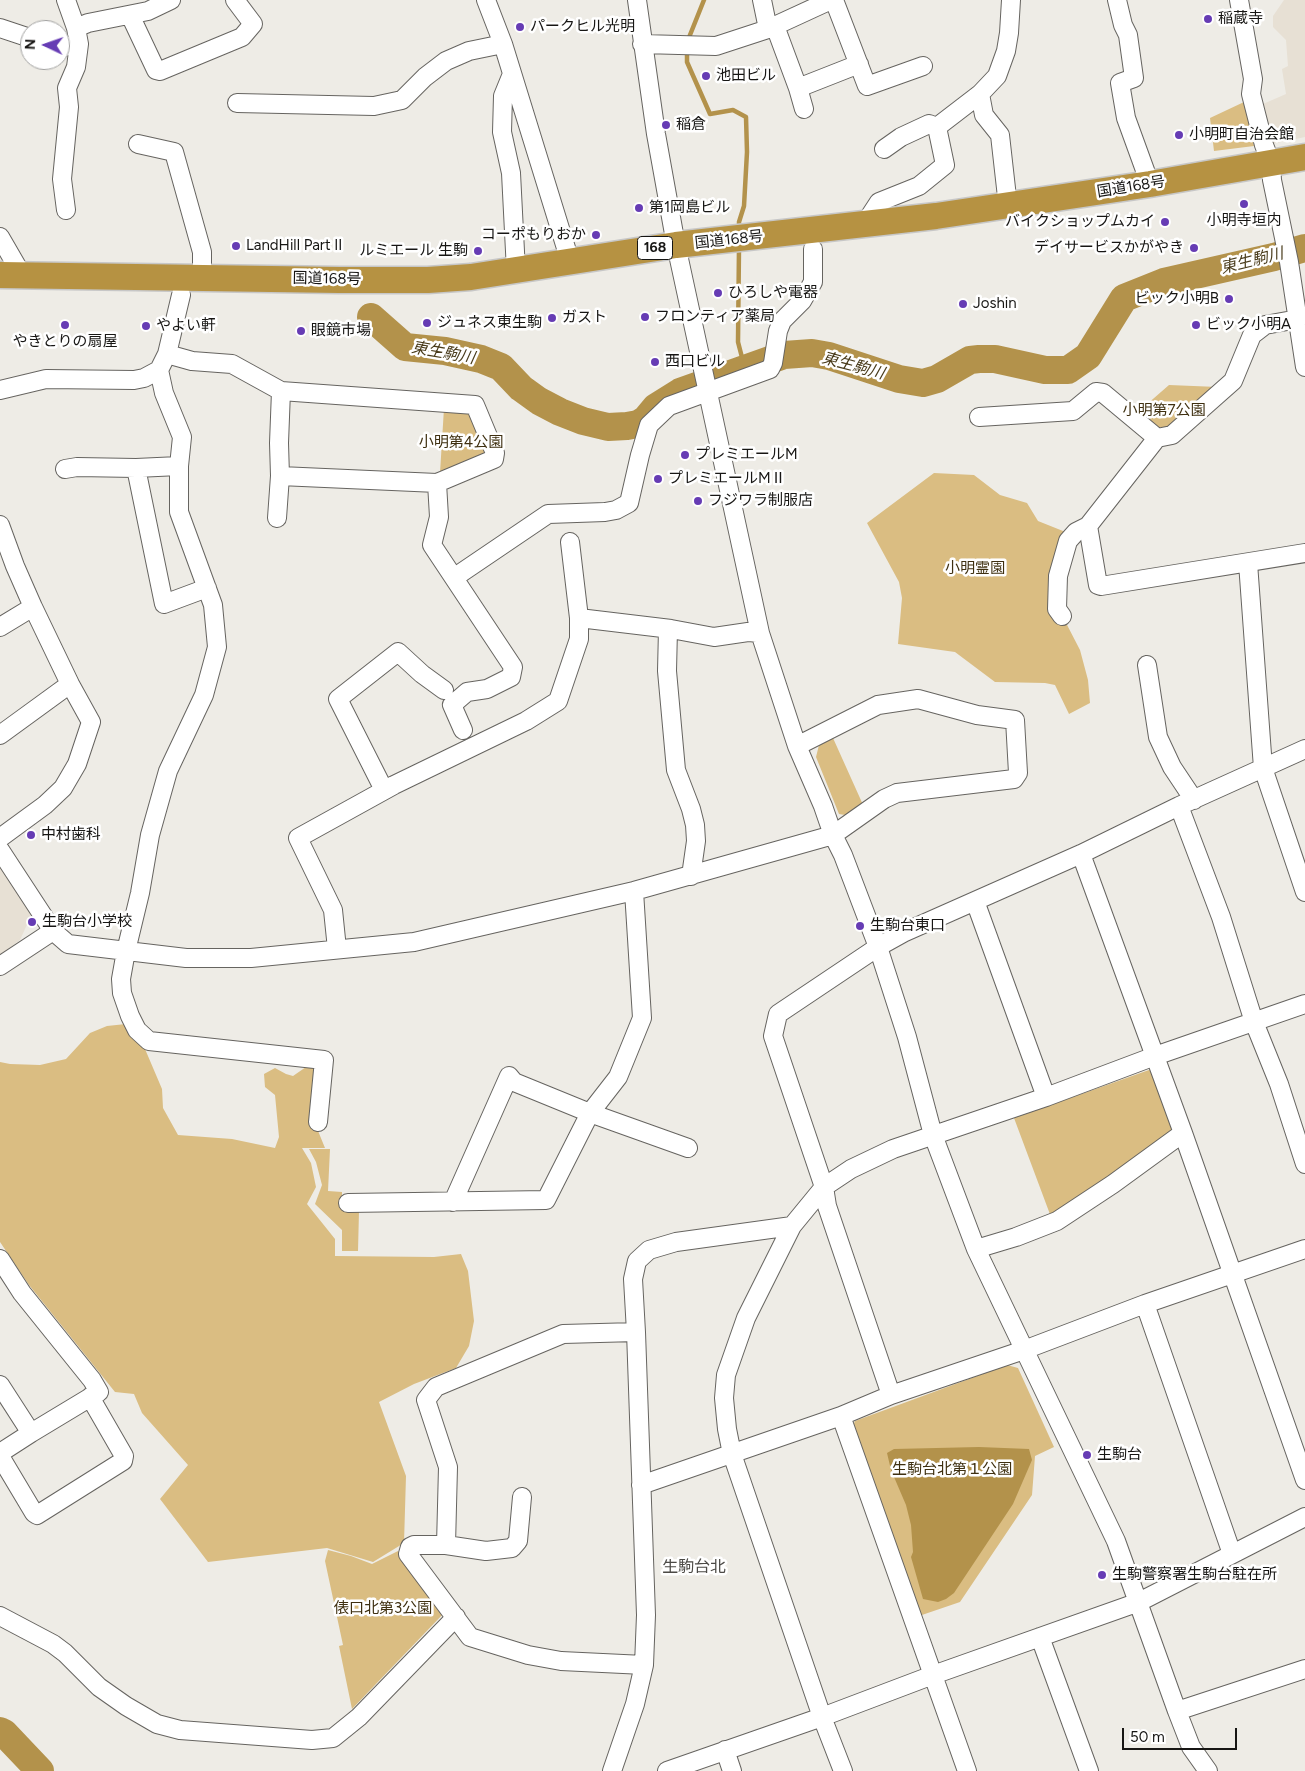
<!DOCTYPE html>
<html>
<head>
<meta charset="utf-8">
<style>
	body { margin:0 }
	#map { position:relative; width:1305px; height:1771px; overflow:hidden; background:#eeece6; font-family:Figtree,sans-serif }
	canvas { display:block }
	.north { position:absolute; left:20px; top:20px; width:50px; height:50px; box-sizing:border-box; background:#fff; border:1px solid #a2a2a1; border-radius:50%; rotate:273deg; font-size:14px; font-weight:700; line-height:20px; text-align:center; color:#171614 }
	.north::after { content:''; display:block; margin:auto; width:18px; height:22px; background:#663cb4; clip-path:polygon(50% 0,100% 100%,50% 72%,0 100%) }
	.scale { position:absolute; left:1122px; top:1728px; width:115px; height:22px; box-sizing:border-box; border:2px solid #171614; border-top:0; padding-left:6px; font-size:15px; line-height:18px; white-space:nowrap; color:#171614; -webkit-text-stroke:4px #fff; paint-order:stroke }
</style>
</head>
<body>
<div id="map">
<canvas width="1305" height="1771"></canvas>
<div class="north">N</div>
<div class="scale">50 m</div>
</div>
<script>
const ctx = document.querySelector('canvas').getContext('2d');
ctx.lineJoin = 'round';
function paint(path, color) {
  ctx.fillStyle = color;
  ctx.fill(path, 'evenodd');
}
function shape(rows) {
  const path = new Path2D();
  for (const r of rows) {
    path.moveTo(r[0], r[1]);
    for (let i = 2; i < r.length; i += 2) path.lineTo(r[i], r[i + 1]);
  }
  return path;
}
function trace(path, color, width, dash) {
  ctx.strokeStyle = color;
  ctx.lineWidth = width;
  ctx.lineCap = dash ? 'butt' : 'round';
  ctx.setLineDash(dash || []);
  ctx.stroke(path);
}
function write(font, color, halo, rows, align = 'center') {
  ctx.font = font + ' Figtree,"Noto Sans JP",sans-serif';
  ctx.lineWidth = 5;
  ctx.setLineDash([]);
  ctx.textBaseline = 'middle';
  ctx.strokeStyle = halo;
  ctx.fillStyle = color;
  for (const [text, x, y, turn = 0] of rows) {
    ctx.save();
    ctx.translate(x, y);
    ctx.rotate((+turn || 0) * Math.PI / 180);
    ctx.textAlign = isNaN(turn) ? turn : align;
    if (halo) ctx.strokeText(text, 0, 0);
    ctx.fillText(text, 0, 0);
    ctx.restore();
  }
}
paint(shape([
	[1284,0,1305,0,1305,137,1272,144,1263,104,1286,94,1282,69,1288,66,1286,40,1273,27,1273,16],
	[0,860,34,909,20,940,0,956]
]), '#e7e0d4');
paint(shape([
	[1244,102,1254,146,1214,151,1210,118],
	[1169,385,1218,387,1204,399,1194,402,1170,428,1156,427,1138,412],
	[444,408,468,411,484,448,484,457,440,473],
	[934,473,974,475,1000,495,1027,503,1038,521,1068,533,1065,621,1080,650,1088,680,1090,703,1069,714,1055,685,1045,683,995,682,955,652,898,644,902,598,899,582,867,523],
	[833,738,864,807,851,816,839,814,816,757,819,745],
	[126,1024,145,1049,162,1089,163,1108,178,1135,232,1139,275,1148,279,1137,275,1095,265,1087,264,1074,275,1068,286,1074,293,1076,306,1067,319,1066,314,1121,325,1148,302,1148,311,1163,316,1187,307,1204,335,1239,335,1256,434,1257,461,1254,468,1271,474,1321,469,1346,456,1368,414,1384,379,1402,406,1476,404,1543,373,1562,327,1548,208,1562,160,1499,188,1465,142,1413,134,1394,115,1392,29,1285,0,1242,0,1062,10,1064,40,1065,66,1059,90,1033,107,1026],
	[1149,1070,1156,1072,1174,1127,1172,1131,1086,1194,1051,1217,1014,1118],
	[309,1149,330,1149,328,1191,342,1192,342,1211,359,1211,358,1251,342,1251,342,1230,315,1204,322,1185,316,1162],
	[1007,1365,1018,1368,1054,1447,1035,1456,1032,1495,960,1602,919,1616,852,1428,855,1421],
	[328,1550,351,1556,372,1564,398,1551,445,1612,352,1709,339,1646,343,1645,325,1561]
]), '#dabd82');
paint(shape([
	[979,1447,1029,1449,1032,1460,1013,1504,954,1593,946,1599,938,1602,923,1599,911,1557,913,1552,911,1525,906,1505,891,1470,887,1453,894,1449]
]), '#b3924b');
trace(shape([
	[688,40,704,0],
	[687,48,687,62,710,114,733,110,746,117,747,152,744,206,739,222,739,230],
	[739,247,738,342,745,369]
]), '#b3924b', 4.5);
trace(shape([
	[371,317,405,347,445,351,481,359,501,367,521,388,539,401,560,412,583,421,608,427,627,426,638,424,646,419,656,407,680,392,784,355,812,353,829,356,899,379,923,383,937,379,970,360,979,359,995,359,1045,370,1068,370,1088,356,1124,298,1164,282,1274,257,1305,248],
	[0,1731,4,1733,40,1771]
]), '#b3924b', 28);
const minor = shape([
	[486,0,503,44,570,261],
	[637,0,656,134,676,245,760,633,797,746,823,806,833,835,843,855,878,947,907,1037,933,1135,976,1249,1116,1541,1177,1711,1191,1747,1208,1771],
	[762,0,768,29],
	[834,0,867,86,923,66],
	[1117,0,1123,25,1128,35,1134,78,1120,83,1126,118,1150,184],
	[1239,0,1253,79,1251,94,1264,145,1271,163,1272,180,1289,262,1305,367],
	[130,15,156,70,160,71,242,37,253,24,235,0],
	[775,26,798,88,804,109],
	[0,28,30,38],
	[76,28,88,23,148,11,171,0],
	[642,44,716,46,768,29,831,0],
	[60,46,64,47,79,44],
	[512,74,503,96,502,132,511,173,516,271],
	[798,88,859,64],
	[980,94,984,115,1000,135,1008,206],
	[237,103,374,106,402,100,425,77,446,61,469,51,503,44],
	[138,144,174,152,202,252,202,278],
	[884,149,901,137,929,124,937,127],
	[66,210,62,179,69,107,67,88,76,67,79,44,76,28,66,0],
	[864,225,879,202,919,186,945,165,937,127,980,94,997,76,1006,51,1009,33,1011,0],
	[0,237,22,275],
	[181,295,167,354,159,370,164,393,182,437,179,466,179,512,213,605,217,647,204,695,168,771,150,835,140,893,126,951,121,979,122,993,130,1016,137,1030,149,1041,324,1060,318,1122],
	[1298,319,1265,325,1252,335,1233,381,1172,435,1157,438,1088,526,1098,585,1101,586,1305,553],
	[167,354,192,361,232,364,281,391,475,405,495,453,494,459,437,483,280,476,279,443,281,391],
	[0,390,46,379,134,380,144,378,159,370],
	[979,417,1073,411,1096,392,1103,393,1157,438],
	[136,468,164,604,207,588],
	[65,469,77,467,136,468,179,466],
	[437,483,439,517,432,545,513,667,511,677,487,689,467,692,452,705,463,730],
	[277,518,280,476],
	[0,525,15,566,33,607],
	[1248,563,1263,768,1305,892],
	[455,577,548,514,605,512,616,510,629,503,640,455,649,425,669,406,770,369,773,363,778,331,782,321,802,301,813,282,813,249],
	[1062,616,1057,609,1058,576,1068,541,1076,532,1088,526],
	[579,618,671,629,714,637,748,632,760,633],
	[0,627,33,607,70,684,91,722,77,764,63,788,45,805,0,838],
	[668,629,667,671,676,770,691,809,695,825,696,841,691,876],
	[1147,665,1158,737,1172,767,1194,800],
	[0,735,70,684],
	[384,790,338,699,398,652,422,674,444,690],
	[1179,806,1221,917,1254,1022,1279,1084,1305,1164],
	[0,850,53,931,68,944,186,958,251,958,414,942,634,891,833,835,884,799,897,793,1014,779,1018,773,1015,720,977,715,918,699,878,705,797,746],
	[1081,854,1183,1133,1305,1480],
	[975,901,1046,1097],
	[337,949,333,910,298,838,394,785,526,721,558,701,579,639,579,618,570,542],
	[0,966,53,931],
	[453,1202,509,1076,514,1082,590,1113,688,1148],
	[348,1203,546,1200,590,1113,618,1077,642,1018,634,891],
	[976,1249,1016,1237,1057,1221,1113,1184,1183,1133],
	[0,1259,22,1293,92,1380,99,1392,31,1433,0,1453],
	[1145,1304,1232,1554],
	[0,1385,31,1433],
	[891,1395,827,1206,824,1187,773,1036,778,1014,878,947,905,932,1081,854,1179,806,1305,749],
	[841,1416,967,1771],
	[0,1456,34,1513,37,1515,123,1461,124,1456,90,1397],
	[641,1485,841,1416,891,1395,1024,1350,1145,1304,1305,1249],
	[522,1497,518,1541,512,1548,486,1551,446,1545,414,1545,410,1547,408,1554,470,1637,528,1655,561,1661,644,1665],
	[446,1545,448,1467,426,1400,436,1387,563,1334,636,1332],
	[0,1616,53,1644,65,1653,99,1687,126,1706,157,1724,180,1730,312,1740,333,1738,359,1717,456,1617],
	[1040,1637,1089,1771],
	[1177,1711,1305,1669],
	[725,1750,732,1771],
	[612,1771,635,1704,644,1665,646,1615,636,1332,633,1279,637,1261,649,1250,676,1242,792,1226],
	[667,1771,822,1717,933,1675,1139,1602,1305,1517],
	[843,1771,822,1717,732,1454,727,1429,724,1398,726,1375,746,1318,792,1226,824,1187,851,1169,893,1149,1046,1097,1155,1056,1305,1004]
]);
const highway = shape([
	[0,275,339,280,428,280,471,277,676,245,936,216,1150,184,1305,157]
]);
trace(minor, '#666460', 20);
trace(highway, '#c7c7c7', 29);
trace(minor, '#fff', 18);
trace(highway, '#b69242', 26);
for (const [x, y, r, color] of [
	[1208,19,5,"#663cb4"],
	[520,27,5,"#663cb4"],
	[706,76,5,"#663cb4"],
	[666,125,5,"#663cb4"],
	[1179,135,5,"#663cb4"],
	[1244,204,5,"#663cb4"],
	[639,208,5,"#663cb4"],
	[1165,222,5,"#663cb4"],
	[596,235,5,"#663cb4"],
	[236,246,5,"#663cb4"],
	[1194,248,5,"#663cb4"],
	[478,251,5,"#663cb4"],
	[718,293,5,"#663cb4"],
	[1229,299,5,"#663cb4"],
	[963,304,5,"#663cb4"],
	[645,317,5,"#663cb4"],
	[552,318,5,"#663cb4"],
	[427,323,5,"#663cb4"],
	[65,325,5,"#663cb4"],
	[1196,325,5,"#663cb4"],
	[146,326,5,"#663cb4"],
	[301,331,5,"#663cb4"],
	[655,362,5,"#663cb4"],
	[685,455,5,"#663cb4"],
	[658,479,5,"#663cb4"],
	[698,501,5,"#663cb4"],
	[31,835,5,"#663cb4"],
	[32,922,5,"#663cb4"],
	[860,926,5,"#663cb4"],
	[1087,1455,5,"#663cb4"],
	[1102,1575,5,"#663cb4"]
]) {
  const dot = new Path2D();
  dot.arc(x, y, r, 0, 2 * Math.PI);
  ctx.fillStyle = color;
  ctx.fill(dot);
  trace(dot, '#fff', 2);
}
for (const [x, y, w] of [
	[655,248,35]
]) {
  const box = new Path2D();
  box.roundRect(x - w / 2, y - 11.5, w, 23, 4);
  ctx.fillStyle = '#fff';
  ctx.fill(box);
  trace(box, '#171614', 1);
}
write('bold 14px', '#171614', null, [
	["168",655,248]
]);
write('15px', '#171614', '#fff', [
	["稲蔵寺",1218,19],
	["パークヒル光明",530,27],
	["池田ビル",716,76],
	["稲倉",676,125],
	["小明町自治会館",1189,135],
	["第1岡島ビル",649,208],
	["小明寺垣内",1244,221,"center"],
	["バイクショップムカイ",1155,222,"right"],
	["コーポもりおか",586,235,"right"],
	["LandHill Part II",246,246],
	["デイサービスかがやき",1184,248,"right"],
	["ルミエール 生駒",468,251,"right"],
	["ひろしや電器",728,293],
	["ビック小明B",1219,299,"right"],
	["Joshin",973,304],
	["フロンティア薬局",655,317],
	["ガスト",562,318],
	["ジュネス東生駒",437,323],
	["ビック小明A",1206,325],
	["やよい軒",156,326],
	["眼鏡市場",311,331],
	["やきとりの扇屋",65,342,"center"],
	["西口ビル",665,362],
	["プレミエールM",695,455],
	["プレミエールMⅡ",668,479],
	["フジワラ制服店",708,501],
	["中村歯科",41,835],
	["生駒台小学校",42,922],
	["生駒台東口",870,926],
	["生駒台",1097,1455],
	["生駒警察署生駒台駐在所",1112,1575]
], 'left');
write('15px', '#171614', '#fff', [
	["国道168号",1131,187,-9],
	["国道168号",729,240,-6],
	["国道168号",327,279,1]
]);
write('15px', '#3f3011', '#fff', [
	["小明第7公園",1164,411],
	["小明第4公園",461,443],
	["小明霊園",975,569],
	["生駒台北第１公園",952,1470],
	["俵口北第3公園",383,1609]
]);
write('italic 16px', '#493b1b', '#fff', [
	["東生駒川",1252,261,-14],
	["東生駒川",443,353,10],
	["東生駒川",853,366,15]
]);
write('16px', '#4c4a46', '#fff', [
	["生駒台北",694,1567]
]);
</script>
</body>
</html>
